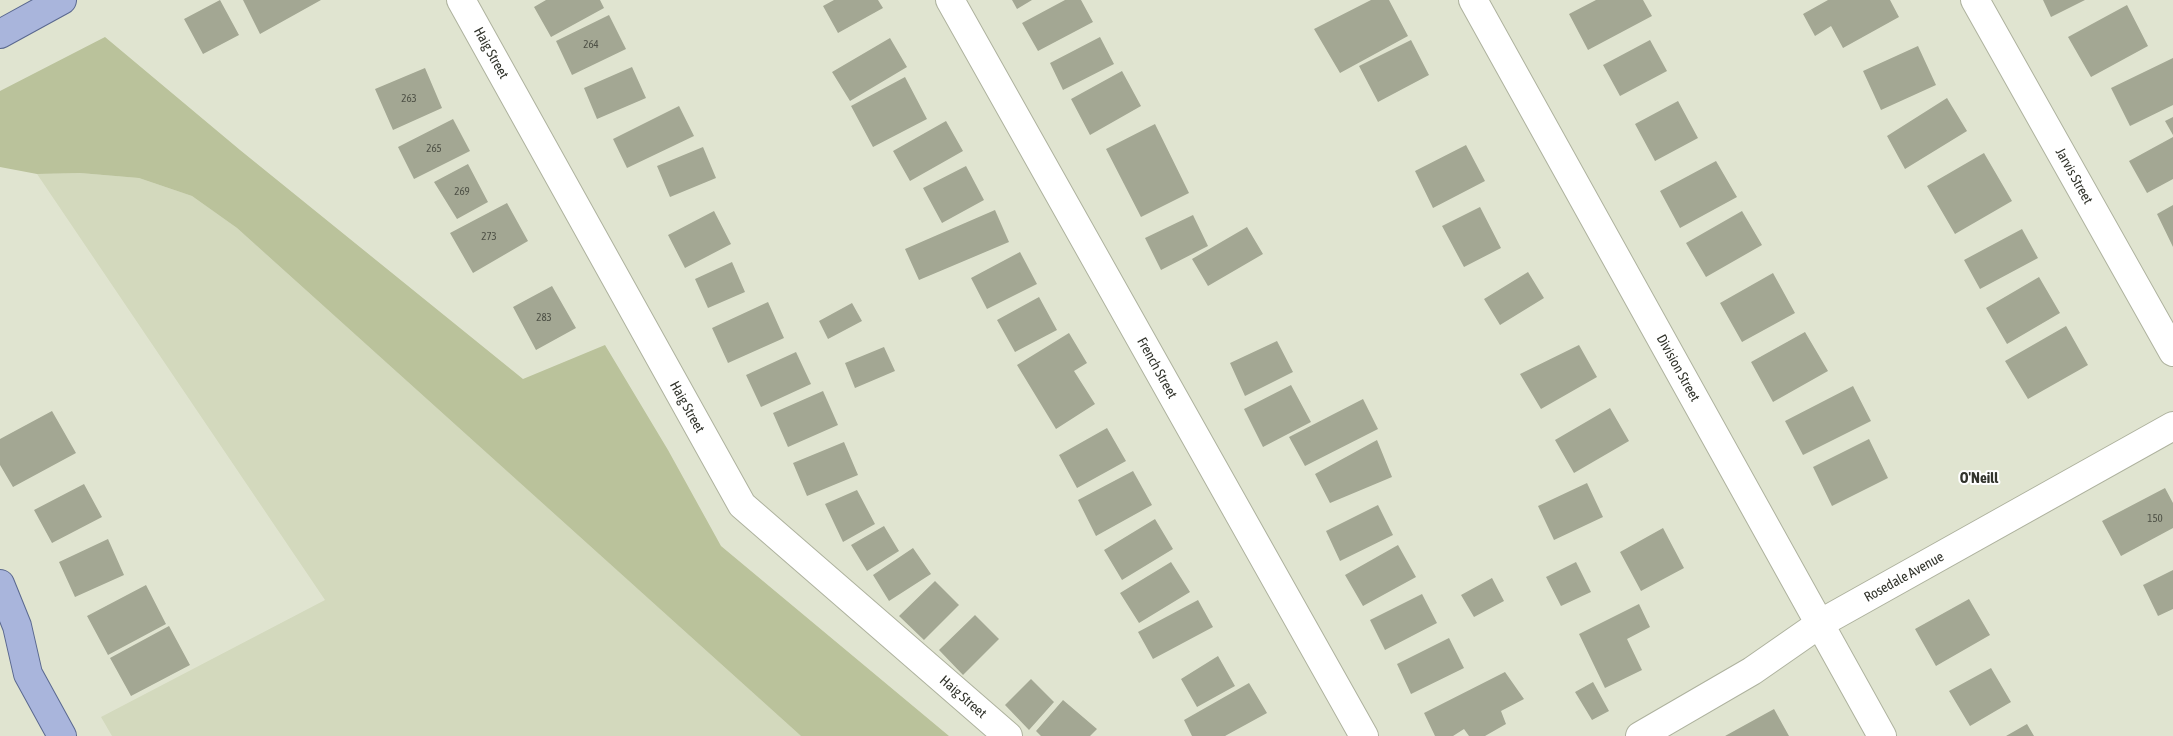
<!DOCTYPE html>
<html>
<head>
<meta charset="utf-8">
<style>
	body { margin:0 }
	canvas { display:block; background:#e0e4d0 }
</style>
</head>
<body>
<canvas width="2173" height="736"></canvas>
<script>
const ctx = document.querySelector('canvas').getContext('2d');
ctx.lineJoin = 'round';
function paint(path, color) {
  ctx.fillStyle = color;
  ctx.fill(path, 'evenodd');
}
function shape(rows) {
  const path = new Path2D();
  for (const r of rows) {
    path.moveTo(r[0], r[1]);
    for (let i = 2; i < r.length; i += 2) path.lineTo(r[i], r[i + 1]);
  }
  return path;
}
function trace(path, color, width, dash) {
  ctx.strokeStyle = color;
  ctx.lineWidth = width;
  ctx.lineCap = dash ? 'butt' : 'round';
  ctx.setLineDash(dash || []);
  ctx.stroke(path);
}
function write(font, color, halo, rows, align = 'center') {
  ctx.font = font + ' "Asap Condensed",sans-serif';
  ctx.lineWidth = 4;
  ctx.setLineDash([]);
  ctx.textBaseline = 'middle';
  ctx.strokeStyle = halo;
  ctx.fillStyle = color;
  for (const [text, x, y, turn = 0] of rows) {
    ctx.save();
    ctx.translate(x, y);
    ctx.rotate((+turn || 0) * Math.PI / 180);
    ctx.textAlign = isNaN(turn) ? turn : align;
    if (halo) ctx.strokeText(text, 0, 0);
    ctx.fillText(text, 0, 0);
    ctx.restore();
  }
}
paint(shape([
	[80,173,139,178,192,196,237,228,801,736,112,736,101,717,325,600,37,174]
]), '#d3d9bd');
paint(shape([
	[105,37,240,150,523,379,605,345,668,450,721,546,949,736,801,736,237,228,192,196,139,178,80,173,37,174,0,167,0,91]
]), '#bac29b');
paint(shape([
	[220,0,239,35,203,54,184,19],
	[243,0,321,0,260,34],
	[546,0,600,0,604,8,551,37,534,7],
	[834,0,878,0,883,8,838,33,823,6],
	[1012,0,1032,0,1017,9],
	[1065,0,1081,0,1093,22,1038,51,1022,23],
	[1371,0,1389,0,1408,36,1340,73,1314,29],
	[1596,0,1643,0,1652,16,1588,50,1569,14],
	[1828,0,1890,0,1899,17,1843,48,1831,26,1815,36,1803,14],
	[2043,0,2085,0,2051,17],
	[2127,5,2148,46,2091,77,2068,37],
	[609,15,626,49,572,75,556,41],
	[1100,37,1114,64,1063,90,1050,63],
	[890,38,907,67,850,101,832,72],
	[1411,40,1429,75,1378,102,1359,66],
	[1650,40,1667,71,1620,96,1603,65],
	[1918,46,1936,85,1881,110,1863,71],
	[2173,58,2173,105,2130,126,2111,88],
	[632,67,646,98,597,119,584,88],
	[425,68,442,108,393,130,375,89],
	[1122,71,1141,106,1090,135,1071,99],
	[905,77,927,119,873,147,851,106],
	[1947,98,1967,131,1905,169,1887,136],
	[1678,101,1698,138,1655,161,1635,124],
	[679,106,694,136,627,168,613,139],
	[2173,117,2173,135,2165,121],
	[453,119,470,151,414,179,398,147],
	[946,121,963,151,910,181,893,151],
	[1155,124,1189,193,1141,217,1106,149],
	[2173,137,2173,179,2147,193,2129,161],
	[1466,145,1485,181,1433,208,1415,171],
	[703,147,716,178,670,197,657,166],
	[1984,153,2012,201,1955,234,1927,186],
	[1716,161,1737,197,1680,228,1660,191],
	[468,164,488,202,457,219,434,182],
	[966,166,984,200,942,223,923,188],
	[507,203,528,241,473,273,450,233],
	[2173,205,2173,247,2157,214],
	[1480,207,1501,248,1464,267,1442,226],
	[995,210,1009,242,919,280,905,249],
	[714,211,731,244,685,268,668,235],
	[1742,211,1762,245,1706,277,1686,243],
	[1193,215,1208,246,1161,270,1145,238],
	[1247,227,1263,254,1208,286,1192,259],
	[2022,229,2038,258,1980,289,1964,260],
	[1020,252,1037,284,987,309,971,278],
	[732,262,745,292,708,308,695,279],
	[1528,272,1544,298,1500,325,1484,299],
	[1773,273,1795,313,1742,342,1720,303],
	[2039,277,2060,313,2007,344,1986,308],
	[552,286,576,328,536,350,513,307],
	[1039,297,1057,330,1015,352,997,320],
	[768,302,784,338,728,363,712,328],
	[852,303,862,321,828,339,819,321],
	[2066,326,2088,365,2028,399,2005,361],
	[1805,332,1828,371,1773,402,1751,362],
	[1069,333,1087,363,1074,371,1095,404,1056,429,1017,365],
	[1277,341,1293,372,1245,396,1230,363],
	[1579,345,1597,377,1541,409,1520,374],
	[884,347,895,371,855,388,845,363],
	[796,352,811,384,761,407,746,375],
	[1291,385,1311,422,1263,447,1244,409],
	[1853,386,1871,421,1803,455,1785,421],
	[823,391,838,425,788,447,773,413],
	[1363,399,1378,429,1305,466,1289,437],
	[1610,408,1629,441,1574,473,1555,440],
	[52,411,76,453,13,487,0,465,0,439],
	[1107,428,1126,461,1077,488,1059,455],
	[1869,439,1888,478,1832,506,1813,467],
	[1377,440,1392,477,1330,503,1315,474],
	[844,442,858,475,807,496,793,463],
	[1133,471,1152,505,1096,536,1078,500],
	[1587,483,1603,517,1554,540,1538,506],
	[84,484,102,517,52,543,34,510],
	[2165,488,2173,503,2173,528,2121,556,2102,521],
	[857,490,875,524,843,542,825,504],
	[1378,505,1393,535,1340,561,1326,531],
	[1155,519,1173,549,1122,580,1104,550],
	[884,526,899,551,867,571,851,545],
	[1663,528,1684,568,1641,591,1620,552],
	[108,539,124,575,75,597,59,562],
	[1398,545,1416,577,1363,606,1345,575],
	[913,548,931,574,889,601,873,575],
	[1171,562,1190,592,1139,623,1120,593],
	[1576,562,1591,592,1561,606,1546,577],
	[2173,570,2173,609,2158,616,2143,585],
	[1492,578,1504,601,1474,617,1461,595],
	[935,581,959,605,924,640,899,616],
	[146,585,166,624,108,655,87,616],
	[1422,594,1437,623,1385,650,1370,620],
	[1969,599,1990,635,1936,666,1915,629],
	[1198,600,1213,627,1153,659,1138,632],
	[1639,604,1650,627,1627,639,1642,670,1605,688,1579,634],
	[975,615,999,639,963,675,939,650],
	[169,626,190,665,131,696,110,658],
	[1449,638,1464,668,1411,694,1397,664],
	[1218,656,1235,686,1197,707,1181,679],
	[1991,668,2011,702,1970,726,1949,691],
	[1505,672,1524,699,1501,711,1506,724,1485,736,1469,736,1464,729,1453,736,1435,736,1424,713],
	[1031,679,1054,702,1029,730,1005,705],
	[1593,682,1609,711,1592,720,1575,692],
	[1249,683,1267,713,1225,736,1192,736,1184,720],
	[1063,700,1097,729,1090,736,1041,736,1036,731],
	[1774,709,1789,736,1725,736],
	[2027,724,2034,736,2006,736]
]), '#a3a793');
const minor = shape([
	[461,0,742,505,1008,736],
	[950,0,1364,736],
	[1473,0,1882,736],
	[1975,0,2173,352],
	[1640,736,1752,671,1821,623,2173,426]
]);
const major = shape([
	[0,34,62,0],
	[0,584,17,626,28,674,62,736]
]);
trace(minor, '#aeb29e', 30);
trace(major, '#5a688f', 30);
trace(minor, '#fff', 28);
trace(major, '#a9b5dc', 28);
write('11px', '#4e5146', null, [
	["264",591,45],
	["263",409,99],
	["265",434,149],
	["269",462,192],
	["273",489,237],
	["283",544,318],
	["150",2155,519]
]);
write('14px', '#32342c', '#fff', [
	["Haig Street",491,53,61],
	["Jarvis Street",2074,176,61],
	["French Street",1157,368,61],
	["Division Street",1678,368,61],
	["Haig Street",687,407,61],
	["Rosedale Avenue",1904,577,-29],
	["Haig Street",963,697,41]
]);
write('bold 15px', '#32342c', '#fff', [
	["O'Neill",1979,478]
]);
</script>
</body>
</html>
